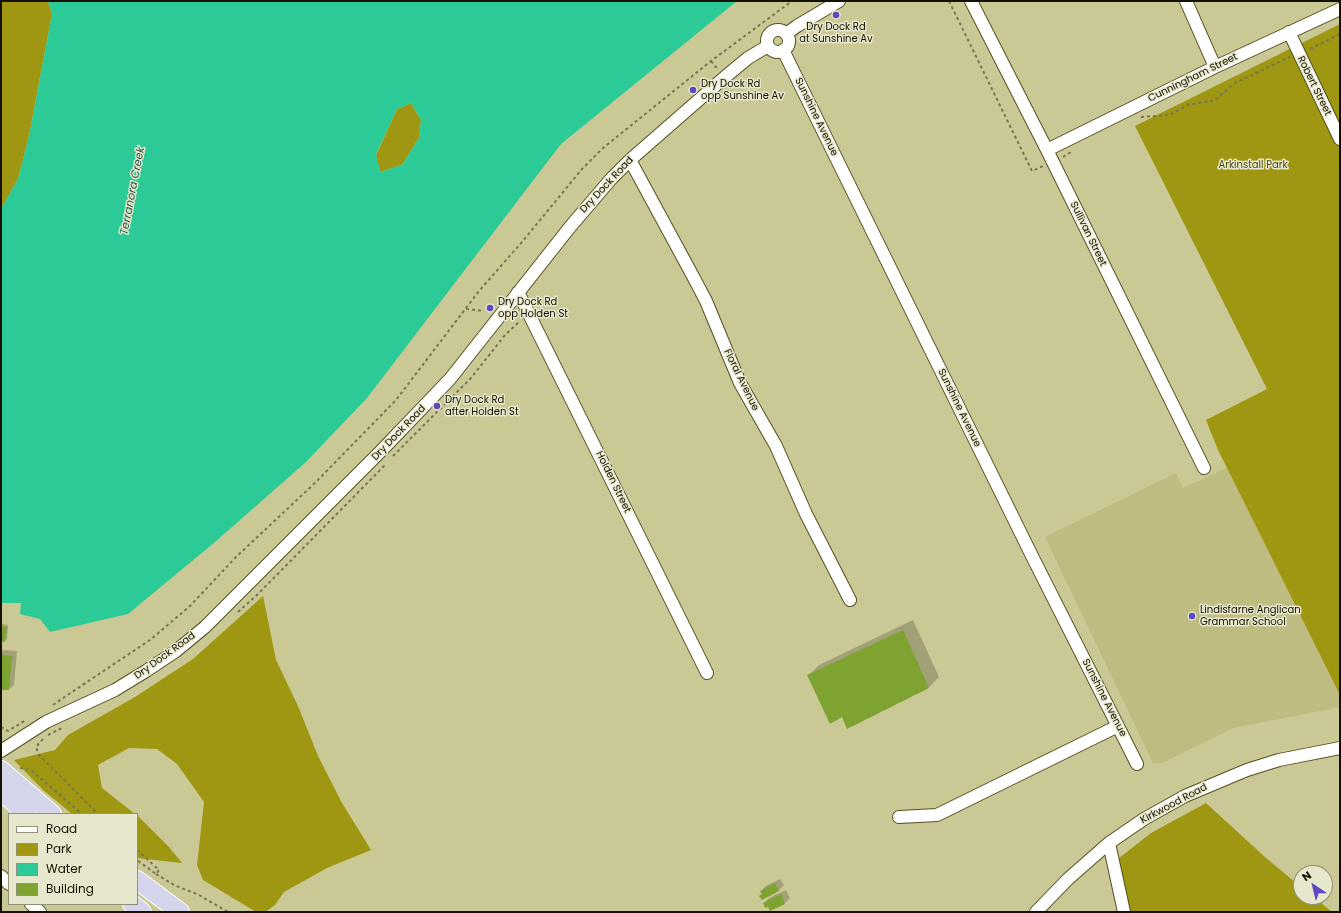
<!DOCTYPE html>
<html>
<head>
<meta charset="utf-8">
<style>
	body { margin:0 }
	#map { position:relative; width:1341px; height:913px; overflow:hidden; background:#cac894; font-family:Poppins,sans-serif }
	canvas { display:block }
	.frame { position:absolute; inset:0; border:2px solid #131101; pointer-events:none }
	.legend { position:absolute; left:8px; top:813px; width:130px; height:92px; box-sizing:border-box; background:#e7e7cd; border:1px solid #92917b; margin:0; padding:5px 7px; list-style:none; font-size:12px; color:#131101 }
	.legend li { display:flex; align-items:center; gap:8px; height:20px }
	.legend b { width:20px; border:1px solid #92917b }
	.north { position:absolute; left:1293px; top:865px; width:40px; height:40px; box-sizing:border-box; background:#e7e7cd; border:1px solid #92917b; border-radius:50%; rotate:325deg; font-size:11px; font-weight:700; line-height:16px; text-align:center; color:#131101 }
	.north::after { content:''; display:block; margin:auto; width:14px; height:18px; background:#5d48c1; clip-path:polygon(50% 0,100% 100%,50% 72%,0 100%) }
</style>
</head>
<body>
<div id="map">
<canvas width="1341" height="913"></canvas>
<div class="frame"></div>
<ul class="legend">
<li><b style="height:5px;background:#fff"></b>Road</li>
<li><b style="height:11px;background:#9f9711"></b>Park</li>
<li><b style="height:11px;background:#2cca97"></b>Water</li>
<li><b style="height:11px;background:#7fa330"></b>Building</li>
</ul>
<div class="north">N</div>
</div>
<script>
const ctx = document.querySelector('canvas').getContext('2d');
ctx.lineJoin = 'round';
function paint(path, color) {
  ctx.fillStyle = color;
  ctx.fill(path, 'evenodd');
}
function shape(rows) {
  const path = new Path2D();
  for (const r of rows) {
    if (r.length === 3) {
      path.moveTo(r[0] + r[2], r[1]);
      path.arc(r[0], r[1], r[2], 0, 2 * Math.PI);
      continue;
    }
    path.moveTo(r[0], r[1]);
    for (let i = 2; i < r.length; i += 2) path.lineTo(r[i], r[i + 1]);
  }
  return path;
}
function trace(path, color, width, dash) {
  ctx.strokeStyle = color;
  ctx.lineWidth = width;
  ctx.lineCap = dash ? 'butt' : 'round';
  ctx.setLineDash(dash || []);
  ctx.stroke(path);
}
function write(font, color, halo, rows, align = 'center') {
  ctx.font = font + ' Poppins,sans-serif';
  ctx.lineWidth = 3;
  ctx.setLineDash([]);
  ctx.textBaseline = 'middle';
  ctx.strokeStyle = halo;
  ctx.fillStyle = color;
  for (const [text, x, y, turn = 0] of rows) {
    ctx.save();
    ctx.translate(x, y);
    ctx.rotate((+turn || 0) * Math.PI / 180);
    ctx.textAlign = isNaN(turn) ? turn : align;
    if (halo) ctx.strokeText(text, 0, 0);
    ctx.fillText(text, 0, 0);
    ctx.restore();
  }
}
paint(shape([
	[1227,468,1340,695,1340,707,1233,728,1162,763,1153,763,1045,537,1176,473,1183,488]
]), '#bfbc82');
paint(shape([
	[1,1,48,1,52,14,29,136,18,179,1,209],
	[1340,24,1340,695,1218,450,1206,420,1267,389,1135,126],
	[411,103,421,120,419,138,402,165,380,172,376,155,397,109],
	[263,596,276,660,298,706,318,756,342,803,371,850,327,868,284,892,275,905,265,912,256,912,203,880,197,865,204,802,177,764,157,749,129,748,98,765,102,788,135,814,72,814,43,790,14,760,55,750,68,735,135,697,193,659],
	[1206,803,1266,858,1301,887,1301,897,1314,897,1332,912,1118,912,1109,866,1151,833],
	[137,815,169,847,182,863,137,858]
]), '#9f9711');
paint(shape([
	[48,1,737,1,561,144,367,398,306,462,215,542,128,614,50,632,40,619,20,614,21,603,1,603,1,209,18,179,29,136,52,14],
	[411,103,421,120,419,138,402,165,380,172,376,154,397,109]
]), '#2cca97');
paint(shape([
	[913,620,939,677,929,687,847,727,842,716,809,675,819,665],
	[1,624,8,625,7,639,5,641,1,640],
	[1,650,17,651,14,685,9,689,1,689],
	[780,879,784,885,779,890,762,899,763,894,761,891,766,886],
	[786,890,790,898,785,903,770,910,768,905,764,903,769,898]
]), '#0003');
paint(shape([
	[1,626,7,627,5,642,1,641],
	[903,630,929,688,847,729,842,717,830,724,807,675],
	[1,655,12,656,9,690,1,690],
	[775,883,779,891,762,900,759,896,762,894,760,891],
	[781,894,785,904,770,911,768,907,765,908,763,903]
]), '#7fa330');
const minor = shape([
	[971,1,1047,150,1204,468],
	[1186,1,1215,67],
	[778,41,11],
	[1289,32,1340,139],
	[786,34,797,26,839,1],
	[783,50,1032,556,1137,764],
	[1047,150,1215,67,1340,9],
	[630,160,695,280,706,301,740,383,776,446,806,514,850,600],
	[518,292,707,673],
	[1,751,46,722,115,690,146,671,176,651,205,627,382,450,450,379,570,227,611,179,630,160,725,77,748,58,768,46],
	[899,817,937,815,1118,726],
	[1109,843,1124,912],
	[1,876,9,884],
	[31,904,40,912],
	[1036,912,1068,879,1109,843,1144,819,1185,796,1247,770,1279,760,1340,748]
]);
const highway = shape([
	[1,770,52,814],
	[1,791,27,814],
	[137,880,180,912],
	[132,904,142,912]
]);
trace(minor, '#535020', 14);
trace(highway, '#fff', 20);
trace(shape([
	[949,1,1032,171,1043,166],
	[1310,49,1340,34],
	[711,61,717,68],
	[1141,117,1169,115,1188,105,1215,100,1235,83,1290,57],
	[1063,157,1071,152],
	[466,309,484,311],
	[393,456,471,378,505,335,519,322],
	[238,612,259,593,385,465],
	[53,705,66,696,150,640,190,606,236,557,316,482,396,400,479,291,522,242,582,169,603,148,711,61,792,1],
	[1,727,8,731,26,720],
	[48,735,62,728],
	[43,739,36,747,39,755,98,814],
	[20,768,31,770,82,814],
	[137,850,159,870,156,874,137,860],
	[156,874,174,885,199,895,228,912]
]), '#787652', 2, [3, 3]);
trace(minor, '#fff', 12);
trace(highway, '#d4d4eb', 18);
for (const [x, y, r, color] of [
	[836,15,4,"#5d48c1"],
	[693,90,4,"#5d48c1"],
	[490,308,4,"#5d48c1"],
	[437,406,4,"#5d48c1"],
	[1192,616,4,"#5d48c1"]
]) {
  const dot = new Path2D();
  dot.arc(x, y, r, 0, 2 * Math.PI);
  ctx.fillStyle = color;
  ctx.fill(dot);
  trace(dot, '#e7e7cd', 1.5);
}
write('10px', '#131101', '#e7e7cd', [
	["Dry Dock Rd",836,27,"center"],
	["at Sunshine Av",836,39,"center"],
	["Dry Dock Rd",701,84],
	["opp Sunshine Av",701,96],
	["Dry Dock Rd",498,302],
	["opp Holden St",498,314],
	["Dry Dock Rd",445,400],
	["after Holden St",445,412],
	["Lindisfarne Anglican",1200,610],
	["Grammar School",1200,622]
], 'left');
write('10px', '#131101', '#e7e7cd', [
	["Cunningham Street",1193,78,-26],
	["Robert Street",1314,86,64],
	["Sunshine Avenue",816,117,64],
	["Dry Dock Road",607,185,-47],
	["Sullivan Street",1088,234,64],
	["Floral Avenue",741,380,64],
	["Sunshine Avenue",959,408,64],
	["Dry Dock Road",399,433,-46],
	["Holden Street",613,482,64],
	["Dry Dock Road",165,656,-36],
	["Sunshine Avenue",1104,698,63],
	["Kirkwood Road",1174,804,-28]
]);
write('10px', '#4c4916', '#e7e7cd', [
	["Arkinstall Park",1253,165]
]);
write('italic 11px', '#1d5742', '#e7e7cd', [
	["Terranora Creek",133,191,-79]
]);
</script>
</body>
</html>
